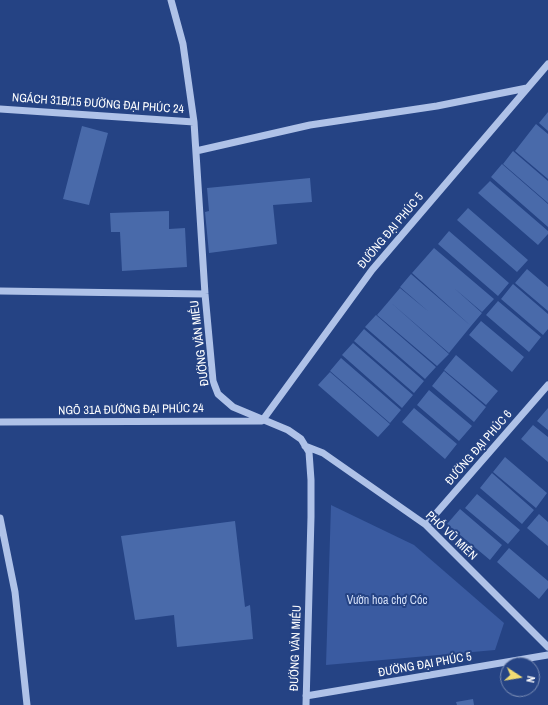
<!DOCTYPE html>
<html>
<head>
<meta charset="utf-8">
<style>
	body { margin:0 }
	#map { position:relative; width:548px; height:705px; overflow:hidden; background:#254384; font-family:"Archivo Narrow",sans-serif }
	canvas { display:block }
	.north { position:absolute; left:500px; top:657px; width:40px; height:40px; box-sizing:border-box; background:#254384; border:1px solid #7c8eb5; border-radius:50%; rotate:102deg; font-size:11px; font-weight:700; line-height:16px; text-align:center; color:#fff }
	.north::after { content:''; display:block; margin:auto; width:14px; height:18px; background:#f1dc73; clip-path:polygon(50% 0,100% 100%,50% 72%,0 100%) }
</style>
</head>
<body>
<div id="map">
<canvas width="548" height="705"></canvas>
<div class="north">N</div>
</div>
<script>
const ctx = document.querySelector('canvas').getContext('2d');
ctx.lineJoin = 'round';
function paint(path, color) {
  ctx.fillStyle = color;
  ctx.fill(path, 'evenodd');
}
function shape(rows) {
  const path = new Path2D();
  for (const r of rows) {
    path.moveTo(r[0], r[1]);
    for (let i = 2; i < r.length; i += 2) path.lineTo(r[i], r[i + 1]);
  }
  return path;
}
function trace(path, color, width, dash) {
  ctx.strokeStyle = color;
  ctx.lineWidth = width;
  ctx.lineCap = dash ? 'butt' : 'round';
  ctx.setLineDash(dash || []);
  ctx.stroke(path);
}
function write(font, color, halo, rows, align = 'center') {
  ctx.font = font + ' "Archivo Narrow",sans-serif';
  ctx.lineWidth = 4;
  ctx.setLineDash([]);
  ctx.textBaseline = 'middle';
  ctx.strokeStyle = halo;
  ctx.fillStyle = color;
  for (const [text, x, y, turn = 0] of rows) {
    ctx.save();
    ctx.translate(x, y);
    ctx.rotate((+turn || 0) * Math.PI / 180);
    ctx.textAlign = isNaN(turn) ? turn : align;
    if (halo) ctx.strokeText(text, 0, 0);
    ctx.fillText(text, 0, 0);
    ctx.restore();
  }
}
paint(shape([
	[331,505,414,545,504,623,495,650,326,665]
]), '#3a5ba1');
paint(shape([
	[548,112,548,131,539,123],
	[536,124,548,134,548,179,515,151],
	[82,126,108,133,89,205,63,199],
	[513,151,548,181,548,203,503,164],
	[502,164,548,204,548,227,491,177],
	[310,178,312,202,273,205,277,244,209,253,205,212,209,211,207,188],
	[490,181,548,231,548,234,538,245,478,193],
	[468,208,528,260,517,272,457,220],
	[169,211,169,229,185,228,187,267,122,271,120,232,111,232,110,213],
	[449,231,509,283,498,296,438,244],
	[434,248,494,299,482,312,454,288,482,313,471,326,412,273],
	[527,269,548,287,548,311,515,283],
	[411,274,471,326,449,353,389,301,400,288,429,312,400,287],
	[513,284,548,314,548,329,543,335,501,299],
	[389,301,449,354,437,366,377,315],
	[498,301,541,337,529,352,486,315],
	[376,315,436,367,425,379,365,327],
	[481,321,524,357,512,372,469,335],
	[364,329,424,381,414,393,354,341],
	[353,343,413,395,402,408,342,355],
	[456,355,498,391,486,405,444,370],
	[341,358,401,410,390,423,330,371],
	[444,371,486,407,474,422,432,386],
	[330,372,390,424,378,437,318,385],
	[429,390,472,426,459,441,417,405],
	[414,408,457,444,445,459,402,422],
	[548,408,548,430,537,421],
	[533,425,548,437,548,462,521,439],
	[505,457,547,493,536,508,493,472],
	[492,473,534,510,522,524,480,488],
	[477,494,520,530,508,544,465,508],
	[460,509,502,545,490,560,447,524],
	[539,514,548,522,548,546,527,528],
	[235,521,245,607,250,605,253,639,177,647,174,615,135,620,121,536],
	[509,548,548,581,548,588,539,599,497,562],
	[473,699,474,705,457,705,456,702]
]), '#496aaa');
trace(shape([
	[171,0,183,44,194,122,205,294,213,381,218,394,233,407,288,430,301,439,309,452,311,480,311,517,306,705],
	[0,109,194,122],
	[196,151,310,125,437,106,527,88],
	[0,291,205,294],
	[0,422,262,421,372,270,548,64],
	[305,446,323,453,426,525,548,647],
	[0,518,15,592,27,705],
	[426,525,548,385],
	[306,696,548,655]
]), '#afc2e8', 7);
write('12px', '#fff', '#254384', [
	["NGÁCH 31B/15 ĐƯỜNG ĐẠI PHÚC 24",98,104,4],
	["ĐƯỜNG ĐẠI PHÚC 5",391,231,-50],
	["ĐƯỜNG VĂN MIẾU",200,343,-97],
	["NGÕ 31A ĐƯỜNG ĐẠI PHÚC 24",131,410,-1],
	["ĐƯỜNG ĐẠI PHÚC 6",479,448,-49],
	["PHỐ VŨ MIÊN",451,536,43],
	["ĐƯỜNG VĂN MIẾU",296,648,-88],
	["ĐƯỜNG ĐẠI PHÚC 5",425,665,-10]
]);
write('12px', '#d2def6', '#254384', [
	["Vườn hoa chợ Cóc",387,601]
]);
</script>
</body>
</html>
